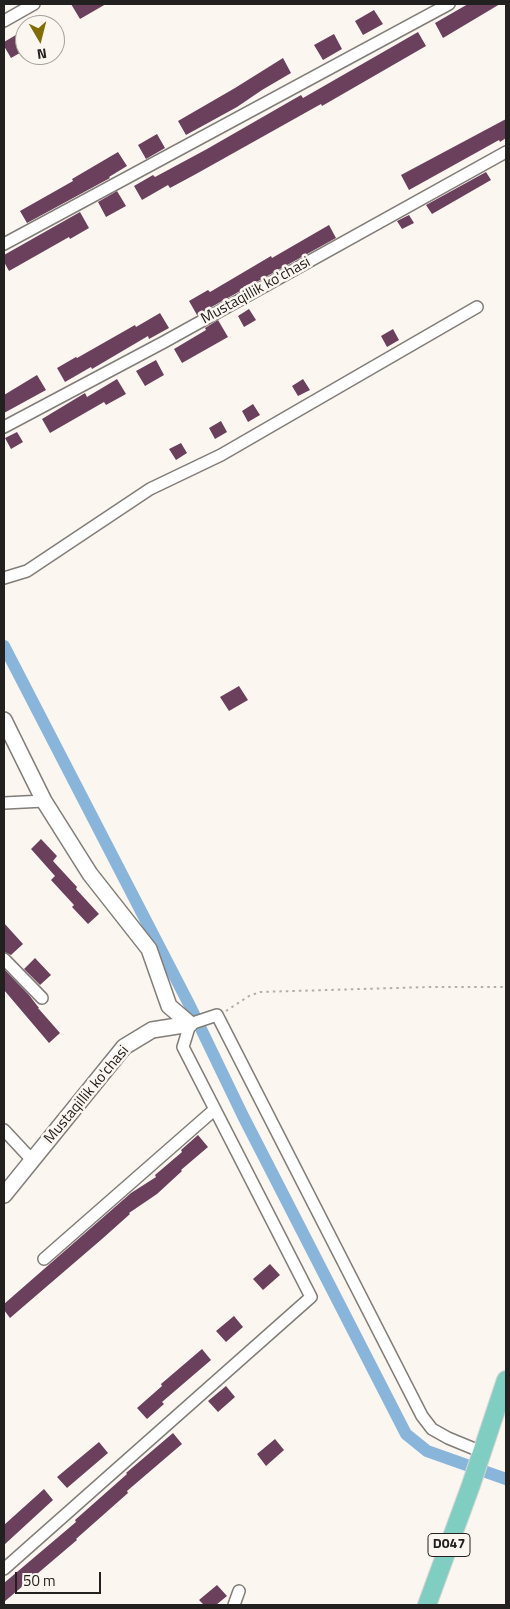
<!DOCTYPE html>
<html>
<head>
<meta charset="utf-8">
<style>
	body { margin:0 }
	#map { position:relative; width:510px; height:1609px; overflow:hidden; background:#fbf6f0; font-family:"Titillium Web",sans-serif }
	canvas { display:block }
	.frame { position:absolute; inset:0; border:5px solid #23211f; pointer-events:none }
	.north { position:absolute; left:15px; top:15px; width:50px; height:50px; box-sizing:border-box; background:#fbf6f0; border:1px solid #a5a19c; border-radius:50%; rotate:172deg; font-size:14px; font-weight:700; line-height:20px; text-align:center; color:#23211f }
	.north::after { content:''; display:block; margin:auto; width:18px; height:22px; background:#816c06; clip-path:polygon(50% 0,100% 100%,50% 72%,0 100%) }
	.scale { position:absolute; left:15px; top:1572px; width:86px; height:22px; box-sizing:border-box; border:2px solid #23211f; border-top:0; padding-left:6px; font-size:15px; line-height:18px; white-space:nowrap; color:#23211f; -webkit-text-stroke:4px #fbf6f0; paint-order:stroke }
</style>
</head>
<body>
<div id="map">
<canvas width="510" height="1609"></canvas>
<div class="frame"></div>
<div class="north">N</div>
<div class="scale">50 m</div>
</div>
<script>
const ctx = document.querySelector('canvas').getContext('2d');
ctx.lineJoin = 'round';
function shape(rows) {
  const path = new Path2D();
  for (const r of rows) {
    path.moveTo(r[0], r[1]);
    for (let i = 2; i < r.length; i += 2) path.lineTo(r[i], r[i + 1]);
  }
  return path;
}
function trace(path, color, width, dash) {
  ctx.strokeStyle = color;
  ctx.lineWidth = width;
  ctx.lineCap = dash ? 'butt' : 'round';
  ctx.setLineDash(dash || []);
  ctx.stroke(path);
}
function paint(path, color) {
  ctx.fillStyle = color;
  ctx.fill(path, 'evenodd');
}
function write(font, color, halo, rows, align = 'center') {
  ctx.font = font + ' "Titillium Web",sans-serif';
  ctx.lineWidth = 5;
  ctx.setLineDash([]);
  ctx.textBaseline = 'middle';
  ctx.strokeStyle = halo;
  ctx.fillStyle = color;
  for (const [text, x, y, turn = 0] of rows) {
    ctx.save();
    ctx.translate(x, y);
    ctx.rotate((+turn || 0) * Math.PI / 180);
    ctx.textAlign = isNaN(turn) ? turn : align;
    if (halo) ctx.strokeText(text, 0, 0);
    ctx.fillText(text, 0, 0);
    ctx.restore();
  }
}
trace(shape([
	[4,646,190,1006,243,1116,406,1434,427,1451,506,1479]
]), '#8ab5db', 12);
paint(shape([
	[71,4,106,4,80,19],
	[468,4,500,4,443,38,435,23],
	[374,10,383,24,363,35,355,21],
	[21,32,25,39,25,50,11,58,4,46,4,42],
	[418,32,426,46,322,106,321,104,196,174,170,188,168,185,142,200,134,186,153,175,155,177,207,149,301,95,303,98],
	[334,34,342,49,323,60,314,45],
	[283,58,291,73,262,90,237,107,186,135,178,121,235,88],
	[506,119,506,138,500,142,499,140,409,190,401,175],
	[157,134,165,148,146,159,138,145],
	[118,152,127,166,109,177,110,178,27,223,20,211,73,181,72,179],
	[486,172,491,180,432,214,426,205],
	[117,191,126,206,106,217,98,202],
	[80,212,89,228,70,239,69,237,9,271,4,262,4,255],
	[409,215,414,223,402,229,397,221],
	[329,225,336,238,197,315,189,301,208,290,210,292,271,256,272,258],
	[249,309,256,320,244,327,238,316],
	[160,313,169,328,149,339,148,336,92,369,91,367,65,382,57,368,76,357,77,358,135,325,136,327],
	[218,320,228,337,182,363,174,349,206,330,205,328],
	[393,329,399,340,387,347,381,336],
	[156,360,164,375,145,386,136,371],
	[37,375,46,390,4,413,4,395],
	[117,379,126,394,106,405,104,402,50,433,42,419,85,393,87,397],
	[303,379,310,390,298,396,292,386],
	[253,404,260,415,248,422,242,411],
	[221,421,227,432,215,439,209,428],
	[17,432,23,442,11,449,5,438],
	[181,443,187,453,176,460,169,449],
	[239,686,248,700,229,711,220,697],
	[41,839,57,856,53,861,77,887,76,889,99,914,88,924,72,907,74,905,51,880,55,876,31,849],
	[4,923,23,944,11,955,4,952],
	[35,958,51,975,40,985,24,969],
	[4,969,29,995,39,1008,38,1008,60,1033,49,1043,4,990],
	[198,1135,208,1147,181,1170,182,1171,157,1194,129,1213,130,1214,102,1239,10,1318,4,1310,4,1304,131,1193,156,1177,155,1175,182,1152,181,1150],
	[270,1264,280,1275,263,1290,253,1279],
	[234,1316,243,1327,226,1342,216,1331],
	[202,1349,211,1360,162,1402,164,1404,147,1419,137,1408,162,1386,161,1384],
	[226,1386,235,1397,218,1412,208,1401],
	[173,1433,182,1444,127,1491,128,1493,76,1539,77,1540,4,1602,4,1583,76,1522,75,1520,127,1474,126,1473],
	[275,1439,284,1450,266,1466,257,1454],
	[99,1442,108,1453,67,1488,57,1477],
	[44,1489,53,1500,4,1545,4,1525],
	[217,1585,227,1596,216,1605,204,1605,199,1600]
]), '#6b405c');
const street = shape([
	[4,21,34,4],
	[4,244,449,4],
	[4,427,164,342,506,152],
	[4,578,27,571,150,489,221,455,477,307],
	[4,803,44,801],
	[4,959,42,998],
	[4,1130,32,1160],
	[44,1259,214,1110],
	[4,1569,311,1297,183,1047,190,1024,217,1015,422,1416,432,1429,448,1438,482,1452],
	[234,1605,239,1591]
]);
const secondary = shape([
	[4,720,44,801,90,874,149,949,169,1006,190,1024],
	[4,1195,124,1047,152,1030,190,1024]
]);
const primary = shape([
	[427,1605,471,1485,506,1380]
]);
trace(street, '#827d78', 14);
trace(secondary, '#827d78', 18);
trace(primary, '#d3d3d2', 20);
trace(shape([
	[226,1011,249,996,260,992,429,987,506,987]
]), '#b2aea9', 2, [2.5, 4]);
trace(street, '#fff', 11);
trace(secondary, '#fff', 15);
trace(primary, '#80cec2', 18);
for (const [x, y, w] of [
	[449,1545,42]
]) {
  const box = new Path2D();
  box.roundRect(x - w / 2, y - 11.5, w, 23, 4);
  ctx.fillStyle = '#fbf6f0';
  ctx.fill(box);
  trace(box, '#23211f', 1);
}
write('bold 14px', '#23211f', null, [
	["D047",449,1545]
]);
write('15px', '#23211f', '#fbf6f0', [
	["Mustaqillik ko'chasi",256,291,-29],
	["Mustaqillik ko'chasi",87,1095,-50]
]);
</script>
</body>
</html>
